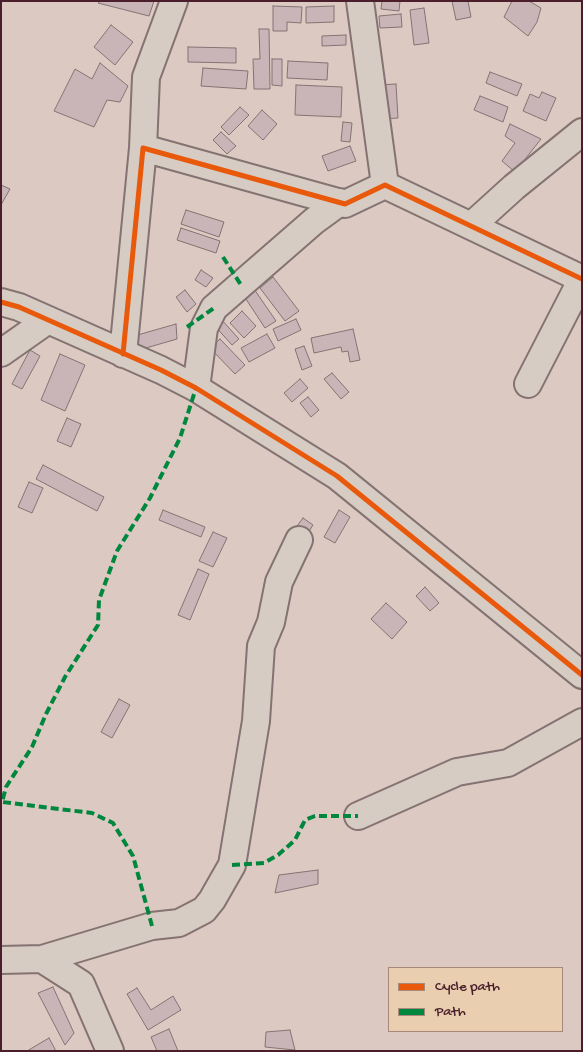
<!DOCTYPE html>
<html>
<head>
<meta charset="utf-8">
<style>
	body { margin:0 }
	#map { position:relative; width:583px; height:1052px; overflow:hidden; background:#dcc9c2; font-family:"Gochi Hand",sans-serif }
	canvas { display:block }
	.frame { position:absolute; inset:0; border:2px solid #4a1f2b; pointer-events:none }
	.legend { position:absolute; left:388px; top:967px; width:175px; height:65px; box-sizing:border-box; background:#e9ceb0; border:1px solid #a9887b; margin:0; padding:6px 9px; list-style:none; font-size:15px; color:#4a1f2b }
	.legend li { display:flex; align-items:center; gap:10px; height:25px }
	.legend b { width:25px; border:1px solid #a9887b }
</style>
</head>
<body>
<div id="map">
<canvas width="583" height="1052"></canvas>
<div class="frame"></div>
<ul class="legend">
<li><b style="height:6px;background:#e8590c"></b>Cycle path</li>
<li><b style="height:6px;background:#00873e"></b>Path</li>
</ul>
</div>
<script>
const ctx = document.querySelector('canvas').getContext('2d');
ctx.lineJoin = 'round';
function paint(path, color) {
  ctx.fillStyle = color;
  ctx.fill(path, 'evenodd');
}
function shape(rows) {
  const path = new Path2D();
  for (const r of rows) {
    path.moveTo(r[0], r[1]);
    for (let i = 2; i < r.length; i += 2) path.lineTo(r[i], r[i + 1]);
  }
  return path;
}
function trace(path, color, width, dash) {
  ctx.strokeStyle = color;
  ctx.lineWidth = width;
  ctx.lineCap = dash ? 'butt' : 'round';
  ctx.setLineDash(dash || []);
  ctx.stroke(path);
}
const building = shape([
	[100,1,154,1,149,16,98,3,100,1],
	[382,1,400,1,399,11,381,9,382,1],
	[452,1,468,1,471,17,456,20,452,1],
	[512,1,529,1,541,8,537,22,528,36,504,17,512,1],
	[273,6,302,7,301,23,287,22,287,31,273,31,273,6],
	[334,6,334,22,306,23,306,7,334,6],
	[424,8,429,43,414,45,410,10,424,8],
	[401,14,402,27,380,28,379,16,401,14],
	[111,25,133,42,115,65,94,47,111,25],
	[259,29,269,29,270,89,254,89,253,59,260,59,259,29],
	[346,35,346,45,322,46,322,36,346,35],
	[188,47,236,48,236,63,188,62,188,47],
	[272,59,282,59,282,86,272,85,272,59],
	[288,61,328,63,327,80,287,78,288,61],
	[100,63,128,86,120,102,107,100,94,127,54,111,75,69,92,79,100,63],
	[203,68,248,71,246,89,201,86,203,68],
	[490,72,522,84,517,96,486,83,490,72],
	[396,84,398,118,383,119,380,85,396,84],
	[296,85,342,87,341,117,295,115,296,85],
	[542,92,556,98,546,121,523,111,530,94,539,98,542,92],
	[480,96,508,107,503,122,474,110,480,96],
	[240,107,249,115,229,135,221,127,240,107],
	[262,110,277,124,263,140,248,126,262,110],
	[343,122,352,123,350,142,341,141,343,122],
	[510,124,541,139,515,172,502,161,515,143,505,136,510,124],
	[221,132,236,146,227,154,213,140,221,132],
	[350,146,356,161,328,171,322,156,350,146],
	[1,185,10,189,1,205,1,185],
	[186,210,224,222,219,237,181,224,186,210],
	[181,228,220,241,216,253,177,240,181,228],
	[201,270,213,278,206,287,195,280,201,270],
	[273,277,299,311,285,321,260,288,273,277],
	[252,286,276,321,265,328,242,293,252,286],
	[185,290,196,304,187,312,176,297,185,290],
	[242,311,256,326,244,338,230,323,242,311],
	[220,318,239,339,232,345,213,324,220,318],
	[296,319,301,330,278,341,273,329,296,319],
	[176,324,177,339,139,350,134,336,176,324],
	[353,329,360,360,350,362,348,351,342,352,341,347,314,353,311,338,353,329],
	[267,334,275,348,249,362,241,348,267,334],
	[220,339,245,365,235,374,210,348,220,339],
	[304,346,312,366,302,370,295,349,304,346],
	[30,350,40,356,22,389,12,384,30,350],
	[60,354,85,365,65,411,41,400,60,354],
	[332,373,349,392,341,399,324,379,332,373],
	[300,379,308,388,292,402,284,393,300,379],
	[308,397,319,410,311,417,300,403,308,397],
	[67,418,81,424,71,447,57,441,67,418],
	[43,465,104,497,97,511,36,479,43,465],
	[29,482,43,488,32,513,18,507,29,482],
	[163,510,205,527,201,537,159,520,163,510],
	[339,510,350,517,335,543,324,537,339,510],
	[303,518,313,525,308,533,297,526,303,518],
	[213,532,227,538,213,567,199,561,213,532],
	[198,569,209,574,190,620,178,615,198,569],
	[425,587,439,603,430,611,416,596,425,587],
	[386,603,407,622,392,639,371,619,386,603],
	[119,699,130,705,112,738,101,732,119,699],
	[318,870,318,884,275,893,279,875,318,870],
	[53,987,74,1033,65,1045,38,993,53,987],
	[137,988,151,1010,173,996,181,1010,148,1030,127,994,137,988],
	[169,1029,178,1051,157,1051,151,1037,169,1029],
	[290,1030,295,1050,265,1047,266,1032,290,1030],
	[49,1038,56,1051,27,1051,49,1038]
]);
paint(building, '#c9b5b8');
trace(building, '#847372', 1);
const minor = shape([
	[360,1,385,185],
	[143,148,146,77,174,1],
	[471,226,514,187,582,132],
	[1,302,19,307,161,370,196,388,337,476,582,675],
	[1,353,48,320],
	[123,354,143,148,345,204,385,185,582,279],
	[528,384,582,279],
	[196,388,204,328,214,308,314,221,340,202],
	[358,816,457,772,508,763,582,722],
	[42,959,81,984,110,1051],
	[1,960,42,959,152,926,179,923,204,910,212,900,232,865,256,721,261,646,271,622,279,582,299,540]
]);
trace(minor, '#847372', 30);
trace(minor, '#d7ccc3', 26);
trace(shape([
	[223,257,241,285],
	[187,327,214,308],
	[232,865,264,863,278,855,295,840,305,820,315,816,358,816],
	[152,926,133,856,113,823,92,813,2,802,6,787,32,747,46,714,65,677,98,625,99,600,117,551,150,498,180,438,196,388]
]), '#00873e', 4, [8, 4]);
trace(shape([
	[1,302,19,307,161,370,196,388,337,476,582,675],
	[123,354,143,148,345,204,385,185,582,279]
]), '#e8590c', 5);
</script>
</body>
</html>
